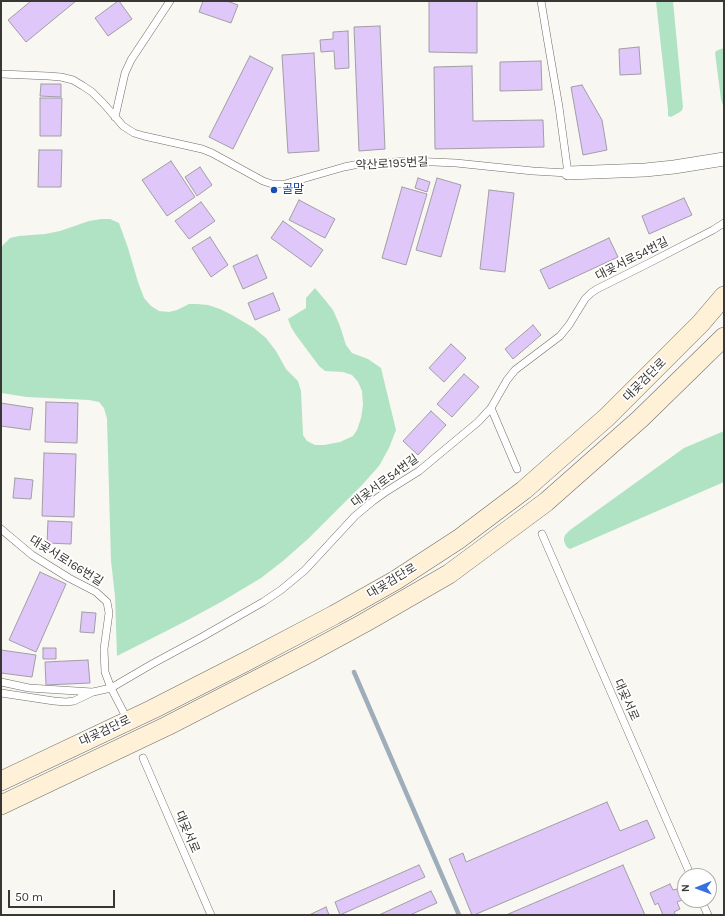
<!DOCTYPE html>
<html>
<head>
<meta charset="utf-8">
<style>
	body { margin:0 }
	#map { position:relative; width:725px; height:916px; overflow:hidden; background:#f9f7f1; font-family:Karla,sans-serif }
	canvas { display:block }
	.frame { position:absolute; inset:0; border:2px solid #383734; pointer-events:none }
	.north { position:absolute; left:677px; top:868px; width:40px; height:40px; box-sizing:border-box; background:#fff; border:1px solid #afafae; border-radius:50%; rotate:269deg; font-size:11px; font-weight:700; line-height:16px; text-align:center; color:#383734 }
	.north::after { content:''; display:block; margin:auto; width:14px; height:18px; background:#3a6fdf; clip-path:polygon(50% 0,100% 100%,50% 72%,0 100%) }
	.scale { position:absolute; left:8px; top:890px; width:107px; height:18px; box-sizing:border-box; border:2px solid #383734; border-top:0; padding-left:5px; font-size:12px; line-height:14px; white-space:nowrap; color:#383734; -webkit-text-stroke:3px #fff; paint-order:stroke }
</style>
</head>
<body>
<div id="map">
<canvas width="725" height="916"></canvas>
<div class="frame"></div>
<div class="north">N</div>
<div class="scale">50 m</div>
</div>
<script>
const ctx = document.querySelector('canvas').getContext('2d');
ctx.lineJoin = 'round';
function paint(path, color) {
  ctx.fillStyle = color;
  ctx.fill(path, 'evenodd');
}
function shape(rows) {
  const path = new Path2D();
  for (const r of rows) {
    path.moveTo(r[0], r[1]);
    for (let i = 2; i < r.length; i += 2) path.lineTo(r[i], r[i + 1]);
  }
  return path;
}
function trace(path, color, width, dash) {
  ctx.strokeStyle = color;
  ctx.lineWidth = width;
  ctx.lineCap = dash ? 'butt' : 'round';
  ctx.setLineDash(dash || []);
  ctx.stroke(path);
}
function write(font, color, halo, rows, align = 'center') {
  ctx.font = font + ' Karla,"Noto Sans KR",sans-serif';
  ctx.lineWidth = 3.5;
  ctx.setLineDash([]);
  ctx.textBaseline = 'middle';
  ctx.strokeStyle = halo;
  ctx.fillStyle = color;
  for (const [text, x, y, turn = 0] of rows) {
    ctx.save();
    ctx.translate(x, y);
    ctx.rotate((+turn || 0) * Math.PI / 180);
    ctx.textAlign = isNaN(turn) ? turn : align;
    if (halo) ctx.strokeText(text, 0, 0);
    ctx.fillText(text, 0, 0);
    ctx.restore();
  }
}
paint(shape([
	[656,1,673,1,683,107,682,110,680,112,671,117,668,116,668,110],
	[724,48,724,109,721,99,715,53,716,51,718,50],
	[101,219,110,219,119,223,128,248,138,282,144,298,151,306,159,311,169,312,177,310,189,304,197,304,208,305,220,309,232,315,254,328,266,338,276,351,286,369,298,381,301,391,303,435,307,441,315,445,324,445,340,442,353,436,357,430,361,418,363,405,362,391,358,382,352,375,343,372,325,371,319,366,296,335,291,327,288,319,306,308,306,298,315,288,325,300,333,310,340,326,346,345,352,353,368,359,381,368,396,430,389,448,379,466,362,485,309,538,283,561,261,578,221,602,184,622,117,656,115,596,111,561,107,419,104,408,99,402,89,400,27,397,1,393,1,249,3,245,10,238,19,236,45,234,60,231,89,221],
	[724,431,724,482,570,549,568,548,566,546,564,541,564,538,565,535,570,530,684,448]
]), '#b0e3c3');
trace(shape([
	[354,672,459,915]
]), '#9eadba', 4.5);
const building = shape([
	[31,1,76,1,26,42,8,20,31,1],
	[118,1,119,1,132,19,108,36,95,18,118,1],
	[203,1,227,1,238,5,231,23,199,12,203,1],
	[429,1,477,1,477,53,429,52,429,1],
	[380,26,385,149,359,151,354,27,380,26],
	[348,31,349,68,335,69,334,51,321,52,320,40,333,39,333,32,348,31],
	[639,47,641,74,620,75,619,49,639,47],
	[314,53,319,151,288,153,282,55,314,53],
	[250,56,273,68,233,149,209,137,250,56],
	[541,61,542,90,500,91,500,62,541,61],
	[472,66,473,121,543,120,544,147,435,149,434,67,472,66],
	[41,84,61,84,61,97,40,96,41,84],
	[582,85,602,120,607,150,583,155,571,87,582,85],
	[40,98,62,98,61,136,40,136,40,98],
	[39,150,62,150,61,187,38,187,39,150],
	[171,161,195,197,167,216,142,180,171,161],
	[200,167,212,185,197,196,185,177,200,167],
	[418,178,430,182,427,192,415,188,418,178],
	[437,178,461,185,441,257,416,250,437,178],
	[402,187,427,194,406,265,382,258,402,187],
	[489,190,514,193,505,272,480,269,489,190],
	[684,198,692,215,649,234,642,216,684,198],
	[299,200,335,219,325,238,289,220,299,200],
	[201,202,215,221,189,239,175,221,201,202],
	[283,221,323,250,311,267,271,238,283,221],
	[210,237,228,265,211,277,192,248,210,237],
	[609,238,618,257,549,289,540,270,609,238],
	[257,255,267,278,243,289,233,266,257,255],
	[273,293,280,310,255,320,248,303,273,293],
	[533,325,541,335,513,359,505,349,533,325],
	[451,344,466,358,444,382,429,368,451,344],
	[464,374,479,387,452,417,437,404,464,374],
	[46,402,78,403,77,443,45,442,46,402],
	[1,403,33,408,30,430,1,426,1,403],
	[431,411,446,425,418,455,403,441,431,411],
	[44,453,76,454,74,517,42,516,44,453],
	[15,478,33,480,31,499,13,498,15,478],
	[48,521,72,522,71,544,47,543,48,521],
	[40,572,66,584,36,652,9,640,40,572],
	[82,612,96,613,94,633,80,632,82,612],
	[43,648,56,648,56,659,43,659,43,648],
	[1,650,36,655,32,677,1,673,1,650],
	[88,660,90,683,46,685,45,662,88,660],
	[607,802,620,831,647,820,655,838,474,915,472,915,449,859,463,853,466,862,607,802],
	[419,865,425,877,340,915,335,902,419,865],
	[623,865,645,915,506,915,623,865],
	[670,884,673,890,677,889,682,900,677,902,680,909,674,912,676,915,663,915,658,903,655,905,650,893,670,884],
	[431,891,437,903,410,915,379,915,431,891],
	[326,907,329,915,309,915,326,907]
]);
paint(building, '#dfc7fa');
trace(building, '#a09ea4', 1);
const lane = shape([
	[1,74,48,76,61,77,73,80,83,86,92,92,104,104,123,126,134,133,144,136,202,149,212,153,263,181,272,184,285,184,344,167,359,164,411,161,456,163,533,171,568,173,559,107,548,43,541,1],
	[115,117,125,73,131,60,170,1],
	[491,408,517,469],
	[1,529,32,555,69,578,96,592,107,602,109,613,104,649,105,672,111,688,124,713],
	[542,534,691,876],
	[1,682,29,688,92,692],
	[1,693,54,701,66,702,74,701,93,692,111,688,152,664,202,637,263,602,281,590,305,570,355,516,373,501,387,491,419,471,478,422,491,408,507,380,515,370,560,336,569,325,585,299,591,293,597,289,649,263,713,230,724,223],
	[143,758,211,915],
	[701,900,708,915]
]);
const street = shape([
	[568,173,645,170,674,167,724,159]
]);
const secondary = shape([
	[1,781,153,709,245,662,334,615,396,580,459,539,524,490,607,417,701,323,724,296],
	[1,805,167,726,305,655,364,623,449,574,546,502,640,419,724,337]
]);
trace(lane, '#6e6c67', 8);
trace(street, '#6e6c67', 14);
trace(secondary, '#6e6c67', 20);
trace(lane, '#fff', 7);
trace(street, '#fff', 13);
trace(secondary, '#fef1d7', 19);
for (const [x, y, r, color] of [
	[274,190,4,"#1a4fb4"]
]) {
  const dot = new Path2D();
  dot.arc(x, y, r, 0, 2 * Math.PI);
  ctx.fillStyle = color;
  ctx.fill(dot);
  trace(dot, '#fff', 1.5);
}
write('12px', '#383734', '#fff', [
	["약산로195번길",392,164,-3],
	["대곶서로54번길",632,259,-27],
	["대곶검단로",645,380,-45],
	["대곶서로54번길",385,481,-36],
	["대곶서로166번길",66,561,32],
	["대곶검단로",392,581,-31],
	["대곶서로",626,700,66],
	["대곶검단로",105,731,-25],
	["대곶서로",187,832,67]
]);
write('12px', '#164399', '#fff', [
	["골말",282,190]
], 'left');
</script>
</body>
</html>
